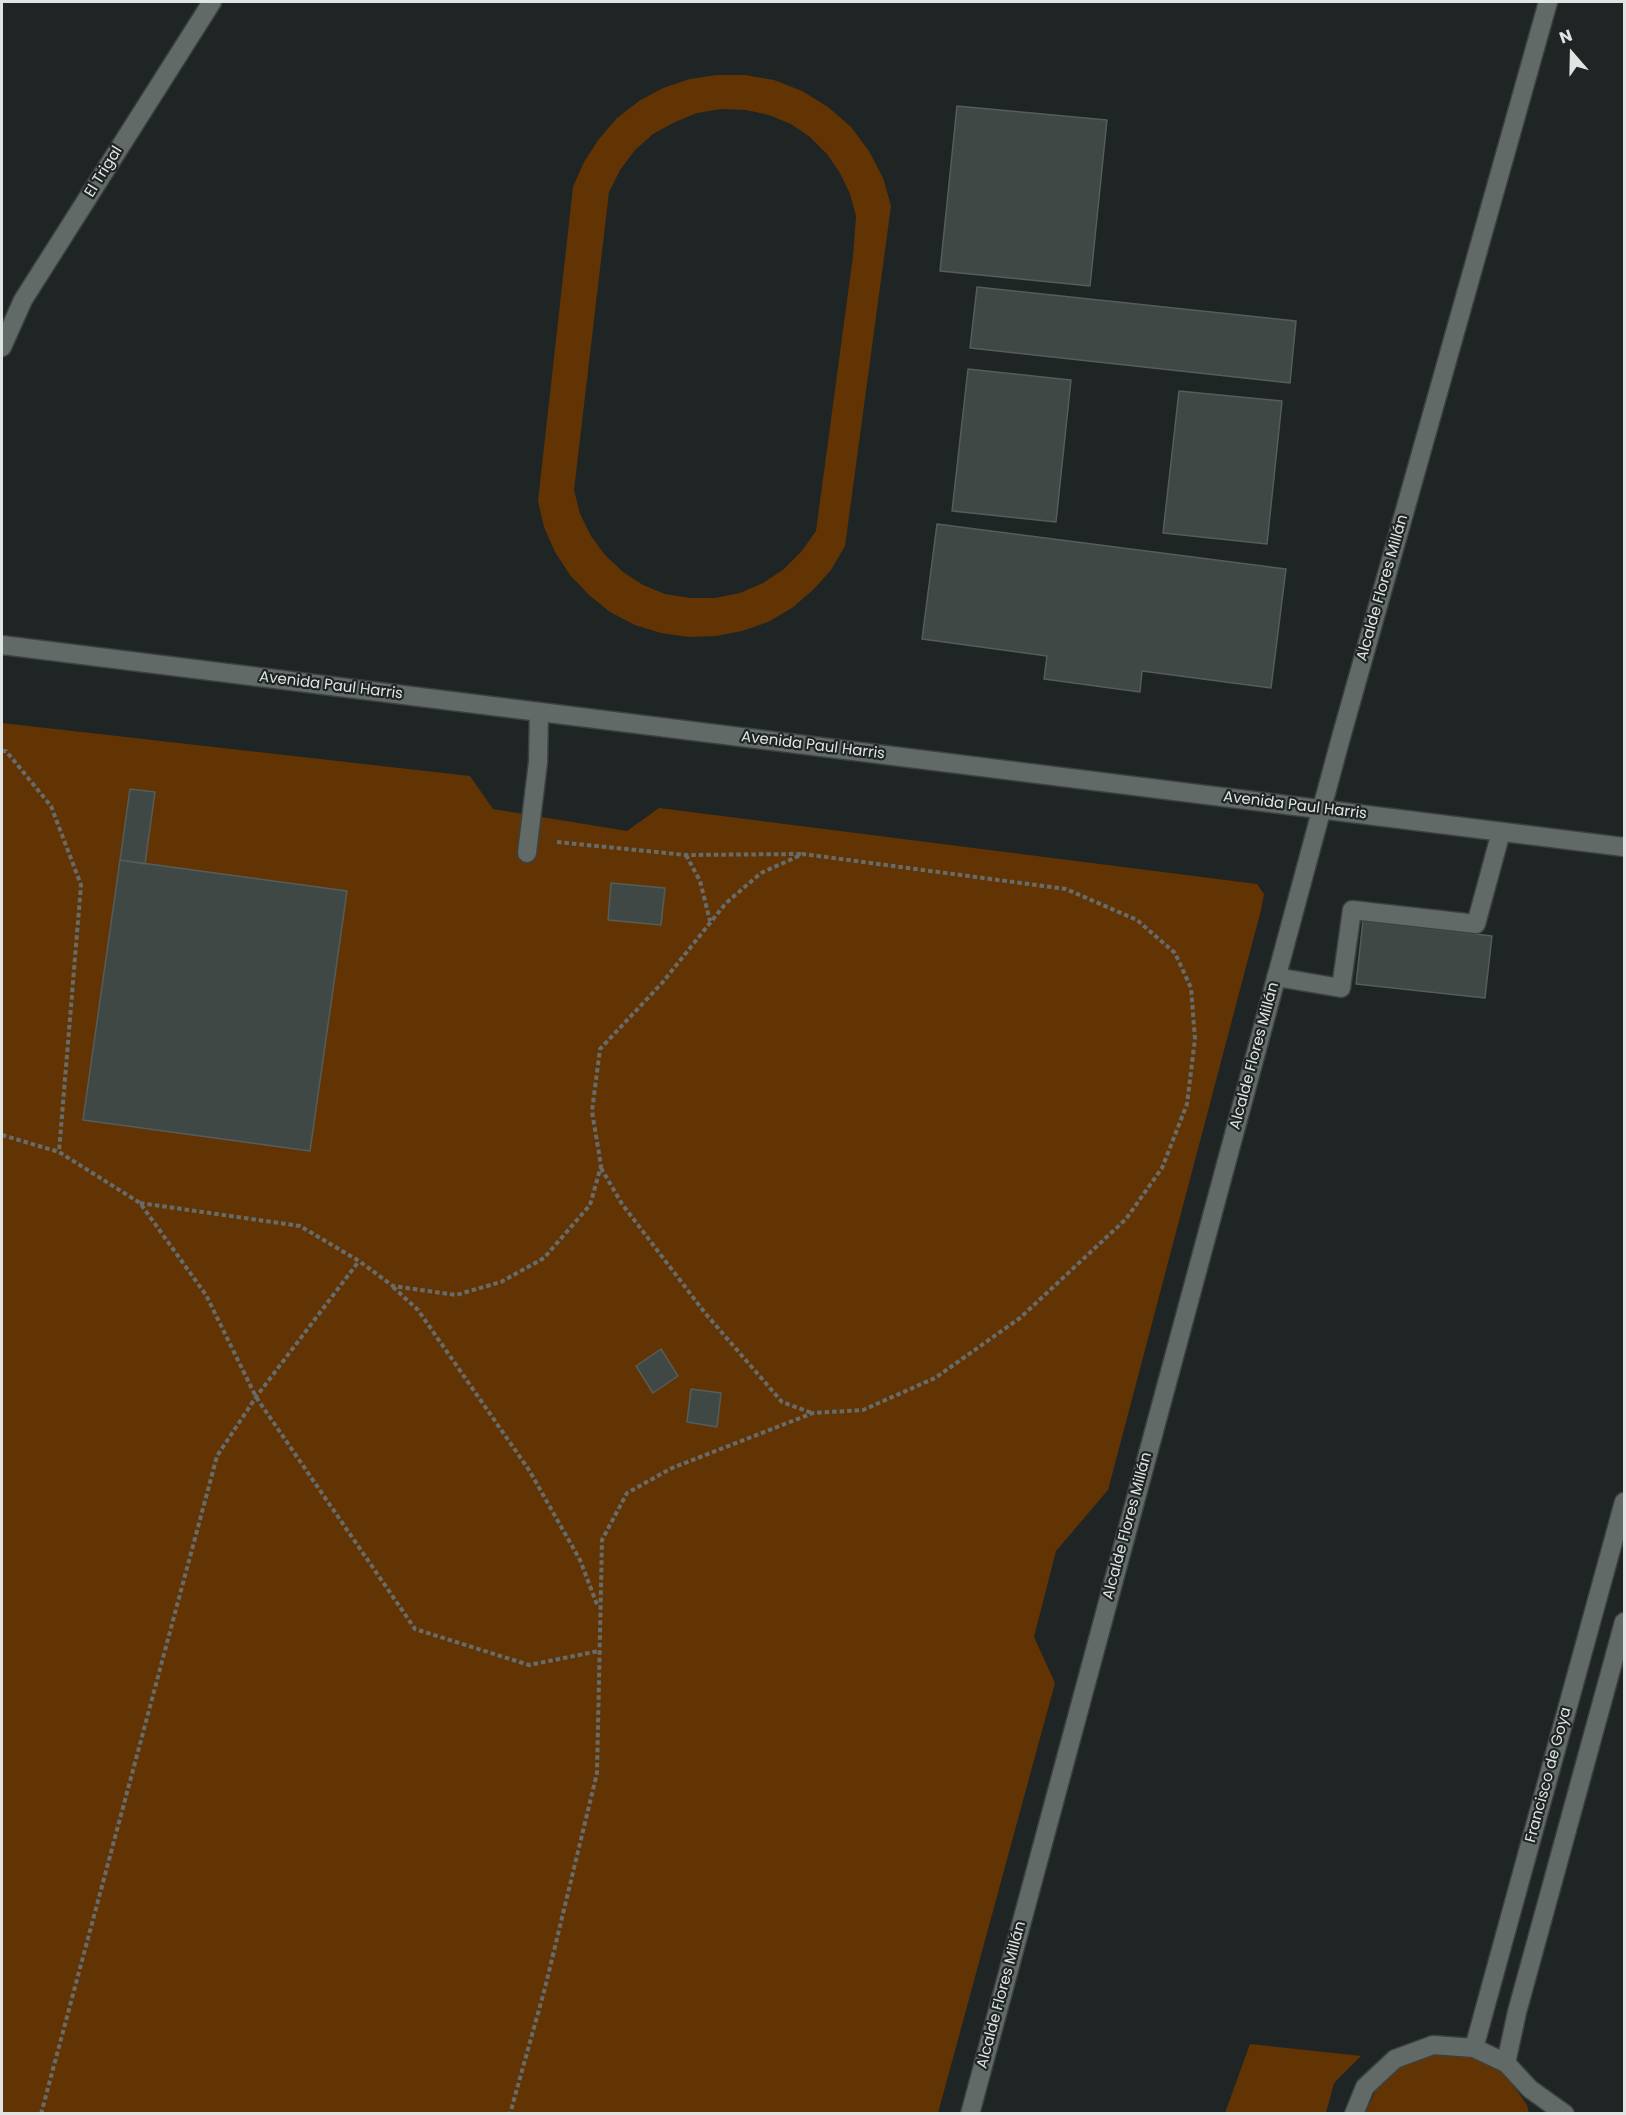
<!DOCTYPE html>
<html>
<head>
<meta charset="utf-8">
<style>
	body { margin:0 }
	#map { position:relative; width:1626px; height:2115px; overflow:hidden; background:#1e2524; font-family:Poppins,sans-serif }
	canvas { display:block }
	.frame { position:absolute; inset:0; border:3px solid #e0e4e3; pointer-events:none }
	.north { position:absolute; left:1542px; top:24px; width:60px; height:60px; -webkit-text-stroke:4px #1e2524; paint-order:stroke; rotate:340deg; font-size:16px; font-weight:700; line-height:24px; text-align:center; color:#e0e4e3 }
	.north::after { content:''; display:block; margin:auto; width:21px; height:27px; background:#e0e4e3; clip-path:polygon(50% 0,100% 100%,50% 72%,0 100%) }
</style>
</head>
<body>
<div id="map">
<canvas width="1626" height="2115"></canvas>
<div class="frame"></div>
<div class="north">N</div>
</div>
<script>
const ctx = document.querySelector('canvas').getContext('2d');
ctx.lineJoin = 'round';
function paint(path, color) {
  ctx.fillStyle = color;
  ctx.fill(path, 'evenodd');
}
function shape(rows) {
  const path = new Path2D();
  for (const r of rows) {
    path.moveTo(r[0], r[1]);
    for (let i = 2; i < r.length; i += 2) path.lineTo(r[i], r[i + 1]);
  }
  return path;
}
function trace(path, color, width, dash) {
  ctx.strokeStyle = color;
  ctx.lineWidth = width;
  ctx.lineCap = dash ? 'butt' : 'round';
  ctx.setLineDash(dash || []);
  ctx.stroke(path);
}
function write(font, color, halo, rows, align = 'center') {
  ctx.font = font + ' Poppins,sans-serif';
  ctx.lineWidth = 4.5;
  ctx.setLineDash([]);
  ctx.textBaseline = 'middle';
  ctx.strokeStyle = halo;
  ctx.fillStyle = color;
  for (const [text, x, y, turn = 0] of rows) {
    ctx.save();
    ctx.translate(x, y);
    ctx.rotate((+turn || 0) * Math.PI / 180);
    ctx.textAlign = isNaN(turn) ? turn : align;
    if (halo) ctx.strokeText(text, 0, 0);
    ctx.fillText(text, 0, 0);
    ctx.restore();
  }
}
paint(shape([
	[717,75,745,75,774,80,802,91,828,107,851,127,869,151,883,178,891,206,845,546,831,570,813,590,792,608,768,622,742,631,716,636,689,637,661,633,635,625,610,612,589,595,570,575,555,552,544,527,538,501,573,187,584,162,599,139,617,118,639,101,663,88,690,79],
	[721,109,746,110,769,115,791,124,810,137,827,154,840,173,850,194,856,216,853,256,816,531,801,552,784,569,763,583,740,593,715,598,690,598,665,594,643,585,623,572,605,555,591,536,580,514,574,490,609,192,620,170,635,150,653,134,675,122,697,113],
	[2,723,470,776,493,809,627,831,659,808,1257,884,1264,894,1261,910,1108,1490,1056,1551,1034,1637,1055,1683,938,2113,2,2113],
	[1250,2044,1361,2056,1334,2083,1326,2113,1225,2113],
	[1437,2054,1474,2057,1506,2075,1527,2105,1529,2113,1365,2114,1376,2090,1402,2066]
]), '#633403');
const building = shape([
	[957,106,1107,120,1090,286,940,271,957,106],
	[977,287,1296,321,1290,383,970,348,977,287],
	[968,369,1071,380,1056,522,952,511,968,369],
	[1179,391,1282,401,1267,544,1163,533,1179,391],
	[937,524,1286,569,1271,688,1142,671,1140,692,1044,679,1047,656,922,639,937,524],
	[130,789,155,792,145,864,120,860,130,789],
	[120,860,347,891,310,1151,83,1120,120,860],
	[611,883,665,888,661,925,608,920,611,883],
	[1363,921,1492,936,1485,998,1356,984,1363,921],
	[661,1349,678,1376,653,1393,636,1366,661,1349],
	[691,1389,721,1393,717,1427,687,1422,691,1389]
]);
paint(building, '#404846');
trace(building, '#555d5b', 1.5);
const lane = shape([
	[527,853,538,762,539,712],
	[1276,977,1341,988,1352,910,1476,924,1501,832]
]);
const street = shape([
	[2,347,23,300,212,2],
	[1474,2048,1624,1502],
	[1506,2063,1517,2012,1624,1622],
	[1354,2114,1365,2087,1395,2059,1433,2045,1474,2048,1506,2063,1530,2089,1565,2114]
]);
const secondary = shape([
	[2,645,1624,847],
	[970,2114,1340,741,1548,2]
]);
trace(lane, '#3c4140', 21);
trace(street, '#3c4140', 21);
trace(secondary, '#3c4140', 21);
trace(shape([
	[2,751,6,751,51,806,81,885,59,1152],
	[557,842,685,855,801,854],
	[686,855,700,881,710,921],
	[2,1135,59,1152,140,1203,206,1295,256,1397,415,1629,529,1665,599,1651],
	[601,1168,622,1204,705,1313,782,1402,812,1413],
	[140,1203,300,1226,359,1261,393,1286,456,1295,501,1282,544,1258,590,1205,601,1166,592,1111,600,1049,662,983,726,903,761,873,803,854,1066,889,1137,920,1175,953,1191,988,1195,1039,1187,1104,1162,1168,1126,1219,1020,1318,935,1378,863,1410,813,1413,672,1468,627,1493,602,1540,597,1773,545,1988,510,2114],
	[393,1287,418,1310,529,1470,580,1560,598,1607],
	[41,2114,217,1456,256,1397,359,1261]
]), '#666c6b', 4, [4.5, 3]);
trace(lane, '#626a68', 18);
trace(street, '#626a68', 18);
trace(secondary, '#626a68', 18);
write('15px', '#e0e4e3', '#1e2524', [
	["El Trigal",104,172,-58],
	["Alcalde Flores Millán",1383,588,-74],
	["Avenida Paul Harris",331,686,7],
	["Avenida Paul Harris",813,746,7],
	["Avenida Paul Harris",1295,806,7],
	["Alcalde Flores Millán",1255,1056,-75],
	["Alcalde Flores Millán",1128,1526,-75],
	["Francisco de Goya",1549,1775,-75],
	["Alcalde Flores Millán",1002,1995,-75]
]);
</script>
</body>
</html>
